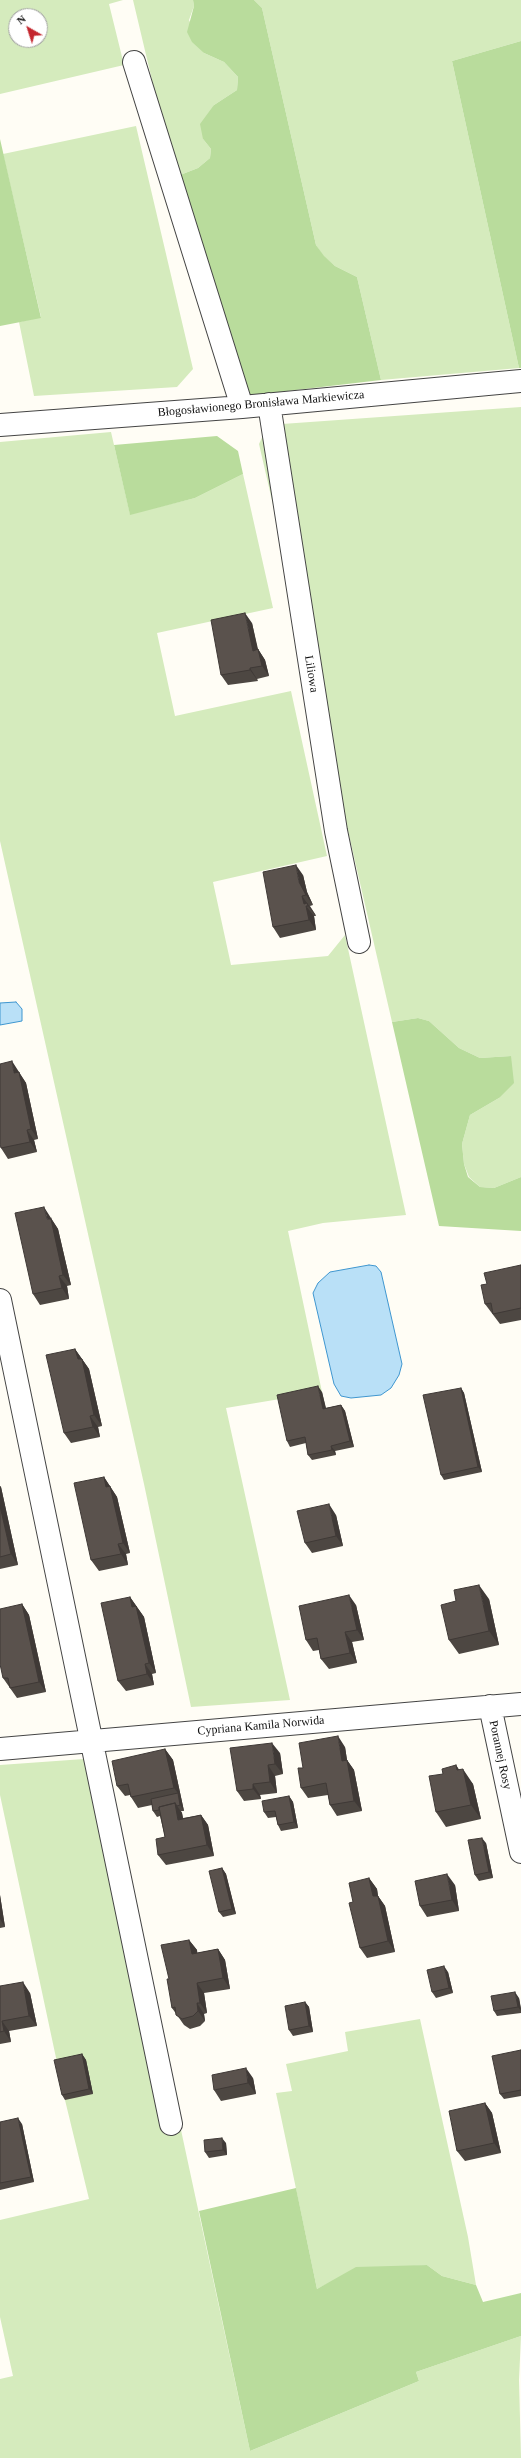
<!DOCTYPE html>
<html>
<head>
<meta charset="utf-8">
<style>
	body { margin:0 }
	#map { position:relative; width:521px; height:2458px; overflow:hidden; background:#fffdf5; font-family:Georgia,serif }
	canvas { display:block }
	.north { position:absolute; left:8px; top:8px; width:40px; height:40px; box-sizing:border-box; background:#fff; border:1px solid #a0a0a0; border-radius:50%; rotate:321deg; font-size:11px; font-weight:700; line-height:16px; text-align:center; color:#111 }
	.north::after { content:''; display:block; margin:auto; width:14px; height:18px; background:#c4262e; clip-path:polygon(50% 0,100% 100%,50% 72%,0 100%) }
</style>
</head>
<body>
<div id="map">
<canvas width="521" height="2458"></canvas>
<div class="north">N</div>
</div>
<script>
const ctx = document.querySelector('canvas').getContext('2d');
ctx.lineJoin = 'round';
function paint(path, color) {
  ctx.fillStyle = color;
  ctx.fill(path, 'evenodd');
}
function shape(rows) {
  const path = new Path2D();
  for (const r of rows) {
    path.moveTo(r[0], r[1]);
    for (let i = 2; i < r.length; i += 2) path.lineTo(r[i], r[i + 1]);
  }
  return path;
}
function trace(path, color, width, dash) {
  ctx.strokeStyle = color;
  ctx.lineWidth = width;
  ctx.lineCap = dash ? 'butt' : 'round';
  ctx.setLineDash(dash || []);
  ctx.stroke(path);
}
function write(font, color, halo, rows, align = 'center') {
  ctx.font = font + ' Georgia,serif';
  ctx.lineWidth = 4;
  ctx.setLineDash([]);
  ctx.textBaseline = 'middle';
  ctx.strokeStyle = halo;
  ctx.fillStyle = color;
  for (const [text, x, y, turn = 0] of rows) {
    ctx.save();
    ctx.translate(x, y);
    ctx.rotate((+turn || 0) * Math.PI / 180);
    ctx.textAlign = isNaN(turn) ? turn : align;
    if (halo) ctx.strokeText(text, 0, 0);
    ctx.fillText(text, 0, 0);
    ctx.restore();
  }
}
paint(shape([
	[0,0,123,0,109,4,124,65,0,94],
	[16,16,40,16,40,40,16,40],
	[133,0,193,0,194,6,189,20,204,53,224,62,238,77,237,90,214,105,203,139,211,149,210,158,198,168,175,177],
	[254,0,521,0,521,41,452,61,519,368,381,380,357,277,335,266,323,256,316,245,262,8],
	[136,126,193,369,177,387,34,396,19,322,41,317,3,154],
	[521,407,521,1177,494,1188,480,1187,469,1177,464,1164,462,1144,470,1115,499,1098,511,1056,480,1058,459,1048,429,1021,418,1018,392,1022,259,444,268,425],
	[111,432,130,514,195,498,243,474,273,608,157,633,175,716,291,691,327,856,213,882,231,965,328,956,345,935,406,1215,323,1223,288,1231,322,1392,226,1408,290,1700,191,1707,144,1484,0,841,0,442],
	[84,1759,164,2131,181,2130,250,2451,419,2381,416,2372,521,2336,519,2380,521,2458,0,2458,0,2379,13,2376,0,2317,0,2220,89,2199,65,2100,0,1795,0,1765],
	[420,2019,468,2237,476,2285,442,2276,427,2265,401,2267,331,2282,317,2289,276,2093,292,2091,286,2064,348,2051,345,2032]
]), '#d5ebbd');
paint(shape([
	[193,0,254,0,262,8,316,245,324,256,335,266,357,277,381,380,228,398,175,177,198,168,210,158,211,149,203,139,200,124,214,105,237,90,238,77,224,62,204,53,192,42,187,32,194,6],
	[521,41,521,368,519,368,452,61],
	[0,139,41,318,0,326],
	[217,436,238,451,243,474,195,498,130,515,114,445],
	[418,1018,429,1021,459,1048,480,1058,511,1056,514,1083,499,1098,470,1115,462,1144,464,1164,468,1177,480,1187,494,1188,521,1177,521,1231,439,1226,392,1022],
	[296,2188,317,2289,356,2267,427,2265,442,2276,476,2285,483,2302,521,2293,521,2336,416,2372,419,2381,250,2451,199,2211]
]), '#b9dc9c');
const water = shape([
	[16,1002,22,1009,22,1021,0,1025,0,1003,16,1002],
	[369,1265,376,1266,381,1272,402,1364,399,1375,391,1388,381,1395,351,1398,341,1396,334,1384,313,1293,318,1283,330,1272,369,1265]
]);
paint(water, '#b9e0f7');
trace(water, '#3f96cf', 1);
const minor = shape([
	[134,62,242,407],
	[269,404,336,831,359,942],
	[0,425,242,407,521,381],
	[0,1300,171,2124],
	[490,1706,521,1852],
	[0,1749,521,1704]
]);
trace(minor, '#444', 24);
trace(minor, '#fff', 22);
paint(shape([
	[252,623,258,649,265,660,269,676,257,679,258,681,228,685,221,675],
	[303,875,307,892,313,905,310,906,315,914,316,916,314,916,316,930,280,938,273,927],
	[19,1072,20,1074,26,1083,38,1139,34,1140,37,1152,8,1159,1,1148],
	[51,1217,52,1220,58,1229,71,1285,67,1286,69,1299,40,1305,33,1294],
	[521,1265,521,1320,500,1324,485,1304,487,1284],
	[75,1349,89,1369,102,1426,98,1427,100,1437,71,1443,64,1433],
	[461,1388,464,1393,482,1472,444,1480,441,1475],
	[322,1392,326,1408,341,1405,345,1411,354,1447,335,1451,336,1455,312,1460,308,1455,306,1443,290,1447,287,1441],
	[104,1477,117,1497,130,1553,126,1554,128,1565,99,1571,91,1560],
	[0,1486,1,1487,18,1565,0,1569],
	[336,1515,343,1546,312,1553,305,1543],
	[130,1597,144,1617,156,1673,152,1674,154,1685,126,1691,118,1681],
	[489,1599,499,1645,459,1654,449,1640],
	[22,1604,29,1615,46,1692,17,1698,3,1678],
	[356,1605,364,1640,352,1642,357,1663,329,1669,321,1659,319,1650,313,1651,306,1640],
	[345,1747,347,1760,354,1770,362,1811,337,1816,330,1805,328,1795,308,1798,301,1788,303,1768],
	[165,1749,173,1760,184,1811,181,1811,182,1813,183,1818,201,1815,208,1825,214,1856,166,1865,158,1855,165,1837,160,1816,157,1817,153,1811,152,1805,138,1808,131,1797,130,1795,125,1796,117,1786],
	[280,1753,283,1774,275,1776,277,1793,260,1795,261,1799,244,1801,237,1791],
	[456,1765,459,1770,473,1784,481,1819,446,1827,436,1812],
	[289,1796,293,1802,298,1828,281,1831,278,1825,276,1817,268,1818,264,1812],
	[486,1843,493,1878,479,1881,475,1875],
	[222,1868,226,1874,236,1914,223,1917,219,1912],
	[369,1878,377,1889,378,1896,385,1906,395,1952,367,1958,360,1948],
	[455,1885,459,1911,427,1917,420,1906],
	[0,1895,5,1927,0,1928],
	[189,1940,197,1950,197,1953,218,1949,225,1960,230,1989,204,1993,207,2013,204,2014,205,2021,200,2026,190,2029,184,2025,172,2008,169,1979],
	[448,1972,453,1993,436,1998,432,1992],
	[0,1986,30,1993,37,2026,9,2031,11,2042,0,2044],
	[519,1998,521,2008,521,2013,497,2016,494,2011],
	[305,2002,309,2007,313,2032,293,2036,289,2030],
	[521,2050,521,2096,504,2099,500,2094],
	[82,2054,86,2060,93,2094,65,2100,62,2095],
	[253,2078,256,2094,221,2101,214,2090],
	[485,2103,492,2113,501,2153,465,2161,457,2151],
	[0,2122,22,2124,34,2182,0,2190],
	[226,2143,227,2155,209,2158,205,2152]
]), '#4d4742');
paint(shape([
	[245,613,252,623,260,661,253,651],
	[258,649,265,660,269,676,262,666],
	[250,668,257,679,258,681,250,670],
	[296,865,303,875,307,892,313,905,306,895,299,882],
	[302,896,315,914,316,916,308,906,306,906,314,916,316,930,309,920,304,904],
	[12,1061,26,1083,38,1139,31,1129,14,1073],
	[27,1130,34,1140,37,1152,30,1142],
	[44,1207,58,1229,71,1285,63,1275],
	[59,1276,67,1286,69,1299,62,1288],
	[75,1349,89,1369,102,1426,94,1415],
	[318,1386,322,1392,327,1414,323,1409],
	[461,1388,464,1393,482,1472,478,1467],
	[341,1405,345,1411,354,1447,350,1441],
	[90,1416,98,1427,100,1437,93,1427],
	[331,1446,335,1451,336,1455,332,1450],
	[104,1477,117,1497,130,1553,123,1543,106,1487],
	[0,1486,1,1487,18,1565,11,1554,0,1506],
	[329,1504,336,1515,343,1546,336,1536],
	[118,1544,126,1554,128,1565,121,1554],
	[479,1585,489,1599,499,1645,489,1631],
	[349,1595,356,1605,364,1640,357,1630],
	[130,1597,144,1617,156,1673,149,1663,132,1607],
	[22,1604,29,1615,46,1692,39,1682],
	[345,1632,352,1642,357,1663,350,1653],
	[145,1664,152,1674,154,1685,147,1674],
	[338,1736,345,1747,347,1760,354,1770,362,1811,354,1801,342,1761],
	[272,1743,280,1753,283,1774,275,1764],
	[165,1749,173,1760,184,1811,180,1805,178,1793,174,1788],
	[268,1765,275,1776,277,1793,270,1782],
	[456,1765,465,1779,463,1769,473,1784,481,1819,471,1805,457,1770],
	[253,1784,260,1795,261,1799,253,1789],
	[289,1796,293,1802,298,1828,294,1822],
	[175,1803,182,1813,185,1830,178,1820],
	[201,1815,208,1825,214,1856,207,1845],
	[482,1838,486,1843,493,1878,489,1872],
	[222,1868,226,1874,236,1914,232,1909],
	[447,1874,455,1885,459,1911,452,1900],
	[369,1878,377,1889,378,1896,385,1906,395,1952,388,1941,373,1896],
	[0,1895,5,1927,0,1919],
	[189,1940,197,1950,199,1964,192,1954],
	[218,1949,225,1960,230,1989,223,1978],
	[444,1966,448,1972,453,1993,449,1988],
	[23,1982,30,1993,37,2026,29,2016],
	[197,1983,204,1993,207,2013,200,2003],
	[515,1992,519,1998,521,2011,518,2007],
	[305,2002,309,2007,313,2032,309,2026],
	[197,2003,204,2014,205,2021,198,2011],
	[2,2021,9,2031,11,2042,4,2031],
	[82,2054,86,2060,93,2094,89,2089],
	[246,2068,253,2078,256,2094,248,2083],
	[485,2103,492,2113,501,2153,494,2143],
	[18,2118,22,2124,34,2182,31,2177],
	[222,2138,226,2143,227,2155,223,2150]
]), '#3f3936');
const building = shape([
	[245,613,253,651,258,649,262,666,250,668,250,670,221,675,211,620,245,613],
	[296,865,299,882,306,895,302,896,304,904,307,903,308,906,306,906,309,920,273,927,263,872,296,865],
	[12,1061,14,1073,19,1072,31,1129,27,1130,30,1142,1,1148,0,1144,0,1064,12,1061],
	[44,1207,47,1219,51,1219,63,1275,59,1276,62,1288,33,1294,15,1213,44,1207],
	[521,1265,521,1308,493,1314,491,1303,485,1304,481,1285,487,1284,484,1273,521,1265],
	[75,1349,78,1359,82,1359,94,1415,90,1416,93,1427,64,1433,46,1355,75,1349],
	[318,1386,323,1409,341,1405,350,1441,331,1446,332,1450,308,1455,305,1437,287,1441,277,1395,318,1386],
	[461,1388,478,1467,441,1475,423,1395,461,1388],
	[104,1477,106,1487,110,1486,123,1543,118,1544,121,1554,91,1560,74,1483,104,1477],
	[329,1504,336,1536,305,1543,297,1511,329,1504],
	[0,1506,11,1554,0,1557,0,1506],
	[479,1585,489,1631,449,1640,441,1605,456,1601,454,1590,479,1585],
	[349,1595,357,1630,345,1632,350,1653,321,1659,317,1638,306,1640,299,1606,349,1595],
	[130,1597,132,1607,136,1606,149,1663,145,1664,147,1674,118,1681,101,1603,130,1597],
	[22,1604,39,1682,10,1688,8,1678,3,1678,0,1664,0,1609,22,1604],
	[338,1736,342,1761,347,1760,354,1801,330,1805,326,1783,301,1788,298,1768,303,1768,299,1743,338,1736],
	[272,1743,275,1764,268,1765,270,1782,253,1784,253,1789,237,1791,230,1748,272,1743],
	[165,1749,174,1788,131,1797,128,1784,117,1786,112,1761,165,1749],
	[456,1765,457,1770,463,1769,471,1805,436,1812,429,1776,443,1774,442,1769,456,1765],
	[178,1793,180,1805,177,1806,175,1803,159,1807,159,1810,153,1811,151,1799,178,1793],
	[289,1796,294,1822,278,1825,275,1811,264,1812,262,1801,289,1796],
	[175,1803,178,1820,201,1815,207,1845,158,1855,156,1839,165,1837,159,1807,175,1803],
	[482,1838,489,1872,475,1875,468,1840,482,1838],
	[222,1868,232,1909,219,1912,209,1871,222,1868],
	[447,1874,452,1900,420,1906,415,1881,447,1874],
	[369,1878,373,1896,378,1896,388,1941,360,1948,349,1903,353,1902,349,1883,369,1878],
	[189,1940,192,1954,218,1949,223,1978,197,1983,200,2003,197,2003,198,2011,193,2016,182,2019,176,2015,175,2007,172,2008,167,1979,169,1979,161,1945,189,1940],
	[444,1966,449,1988,432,1992,427,1970,444,1966],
	[23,1982,29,2016,2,2021,4,2031,0,2032,0,1986,23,1982],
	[515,1992,518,2007,494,2011,491,1996,515,1992],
	[305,2002,309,2026,289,2030,285,2006,305,2002],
	[521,2050,521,2090,500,2094,492,2056,521,2050],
	[82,2054,89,2089,62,2095,54,2060,82,2054],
	[246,2068,248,2083,214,2090,212,2075,246,2068],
	[485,2103,494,2143,457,2151,449,2111,485,2103],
	[18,2118,31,2177,0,2183,0,2122,18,2118],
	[222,2138,223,2150,205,2152,204,2140,222,2138]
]);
paint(building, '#5a524d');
trace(building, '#3f3936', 1);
write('12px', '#111', '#fff', [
	["Błogosławionego Bronisława Markiewicza",261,404,-5],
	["Liliowa",311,674,81],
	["Cypriana Kamila Norwida",261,1726,-5],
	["Porannej Rosy",500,1755,78]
]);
</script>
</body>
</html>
